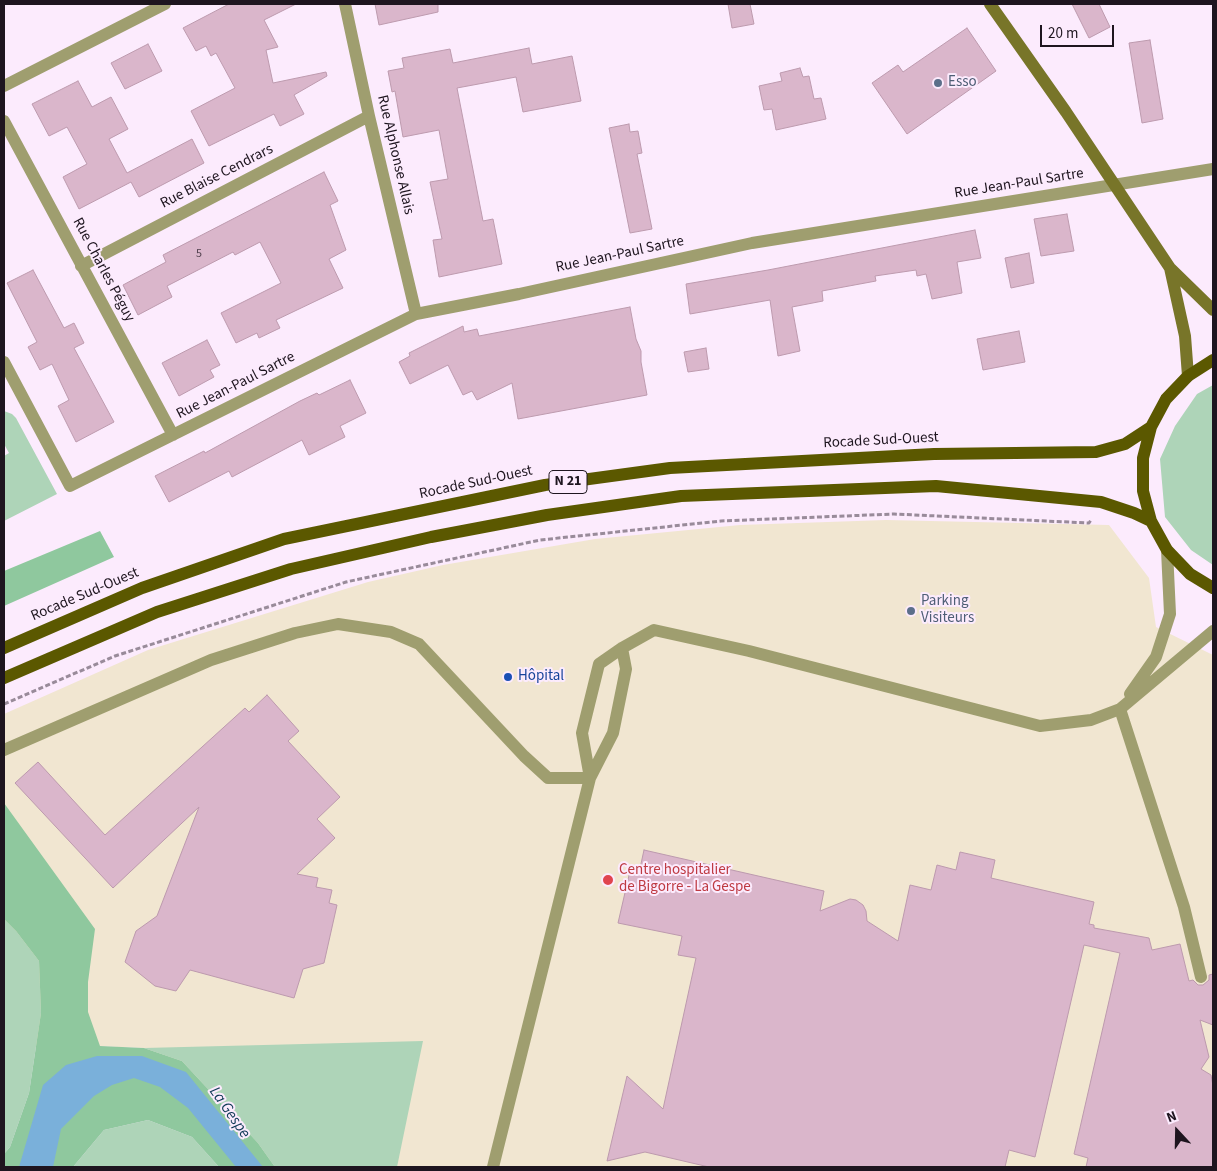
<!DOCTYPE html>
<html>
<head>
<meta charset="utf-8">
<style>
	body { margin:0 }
	#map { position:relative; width:1217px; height:1171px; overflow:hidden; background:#fcebfd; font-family:"Source Sans 3",sans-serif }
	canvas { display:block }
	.frame { position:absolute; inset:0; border:5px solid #1e151f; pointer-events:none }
	.north { position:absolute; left:1152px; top:1106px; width:50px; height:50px; -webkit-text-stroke:4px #fcebfd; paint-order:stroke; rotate:339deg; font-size:14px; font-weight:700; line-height:20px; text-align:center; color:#1e151f }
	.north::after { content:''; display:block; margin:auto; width:18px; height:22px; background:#1e151f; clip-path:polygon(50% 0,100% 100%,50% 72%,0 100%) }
	.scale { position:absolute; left:1040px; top:25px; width:74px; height:22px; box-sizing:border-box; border:2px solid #1e151f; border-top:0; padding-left:6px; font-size:15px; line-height:18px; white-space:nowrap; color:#1e151f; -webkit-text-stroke:4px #fcebfd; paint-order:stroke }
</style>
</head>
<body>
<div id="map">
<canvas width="1217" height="1171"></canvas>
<div class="frame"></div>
<div class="north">N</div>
<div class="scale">20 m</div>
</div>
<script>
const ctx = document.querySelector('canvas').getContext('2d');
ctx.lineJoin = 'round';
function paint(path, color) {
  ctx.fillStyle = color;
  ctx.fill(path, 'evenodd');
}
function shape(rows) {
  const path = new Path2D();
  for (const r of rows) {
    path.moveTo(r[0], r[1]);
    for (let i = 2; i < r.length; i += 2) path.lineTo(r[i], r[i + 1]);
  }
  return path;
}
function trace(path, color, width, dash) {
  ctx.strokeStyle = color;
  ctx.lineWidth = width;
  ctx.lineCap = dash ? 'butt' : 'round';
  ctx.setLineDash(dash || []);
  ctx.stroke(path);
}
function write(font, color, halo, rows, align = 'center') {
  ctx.font = font + ' "Source Sans 3",sans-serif';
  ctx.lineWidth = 4;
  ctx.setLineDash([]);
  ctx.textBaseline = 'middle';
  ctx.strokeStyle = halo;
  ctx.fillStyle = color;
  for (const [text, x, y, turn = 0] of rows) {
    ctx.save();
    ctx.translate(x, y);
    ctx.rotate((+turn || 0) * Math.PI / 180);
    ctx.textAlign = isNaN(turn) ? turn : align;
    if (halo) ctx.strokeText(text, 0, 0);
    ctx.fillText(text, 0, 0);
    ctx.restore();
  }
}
paint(shape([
	[886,520,1109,525,1149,578,1156,627,1213,655,1213,1167,275,1167,258,1143,182,1061,144,1048,70,1045,4,1047,4,714,148,650,368,582,443,565,595,539,740,525]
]), '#f1e6d1');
paint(shape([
	[1213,385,1213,565,1191,550,1165,517,1160,459,1175,426,1197,394],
	[4,411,12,414,16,418,57,494,4,521,4,456,9,453,4,444],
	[4,919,16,931,39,961,41,1013,29,1093,10,1147,4,1154],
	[423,1041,397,1167,275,1167,258,1143,182,1061,144,1048],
	[148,1120,192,1137,219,1167,73,1167,104,1130]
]), '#aed4b8');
paint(shape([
	[100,531,114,557,4,606,4,571],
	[4,803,95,929,88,982,88,1012,100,1046,144,1048,182,1061,258,1143,275,1167,219,1167,192,1137,148,1120,104,1130,73,1167,4,1167,4,1154,10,1147,29,1093,41,1013,39,961,16,931,4,919]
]), '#8fc89e');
paint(shape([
	[97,1056,142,1056,186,1072,263,1167,236,1167,188,1108,160,1087,134,1078,112,1085,94,1096,61,1129,53,1167,19,1167,43,1085,66,1065]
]), '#7ab0da');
const building = shape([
	[229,4,296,4,264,20,278,47,266,50,273,83,326,72,327,76,294,95,304,114,280,126,274,114,209,146,191,111,235,88,216,53,211,56,206,46,196,51,183,28,229,4],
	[375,4,438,4,438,12,379,25,375,4],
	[728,4,750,4,754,24,732,28,728,4],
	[1072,4,1099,4,1110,27,1089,38,1072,4],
	[967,28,996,71,907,134,872,83,898,65,903,72,967,28],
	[1150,40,1163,119,1142,123,1129,43,1150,40],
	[148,44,162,71,125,89,111,63,148,44],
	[529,48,532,64,572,56,581,101,523,112,516,77,457,88,483,221,493,219,502,264,439,277,433,240,442,239,430,182,448,179,439,130,403,137,395,91,392,92,388,71,404,68,402,58,450,49,453,63,529,48],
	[800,68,803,77,809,76,814,99,821,98,826,119,776,130,772,109,764,110,759,86,782,81,780,73,800,68],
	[78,81,92,107,111,97,128,129,109,139,127,173,192,139,204,163,139,197,131,182,79,209,63,177,87,164,67,127,49,136,32,104,78,81],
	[629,124,630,132,638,131,642,153,637,154,652,229,630,233,609,128,629,124],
	[324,172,338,201,330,205,346,250,329,259,343,288,276,320,280,328,259,338,257,333,236,343,221,313,281,283,260,242,235,255,233,252,167,286,172,297,138,315,123,285,166,262,163,255,324,172],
	[1067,214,1074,251,1041,256,1034,219,1067,214],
	[975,230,981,258,957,262,962,293,932,299,926,274,917,276,916,270,875,276,876,281,822,291,823,301,792,307,800,351,778,356,770,300,690,314,686,284,768,270,975,230],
	[1029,253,1034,283,1011,288,1005,258,1029,253],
	[33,270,64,328,74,323,84,343,74,348,114,422,76,442,58,406,69,400,52,364,40,370,28,347,37,342,7,283,33,270],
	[630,307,636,339,641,351,641,362,647,395,518,419,512,383,477,400,472,391,463,395,448,365,410,384,399,362,410,356,409,353,463,326,464,332,477,329,479,336,630,307],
	[1019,331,1025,362,983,370,977,339,1019,331],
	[207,340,220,365,210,370,214,377,179,396,162,363,207,340],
	[706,348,709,369,688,372,684,352,706,348],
	[350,380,366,413,340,426,345,437,309,455,302,440,232,477,229,471,169,502,155,476,204,451,205,453,300,401,317,393,319,395,350,380],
	[267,695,299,731,288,741,340,797,317,819,335,838,297,874,318,878,316,887,332,890,329,903,337,905,324,963,303,969,294,998,190,970,176,991,155,986,125,962,136,931,157,916,199,807,113,888,15,783,38,762,105,835,245,708,249,712,267,695],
	[644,850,824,891,820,911,850,899,856,900,863,905,866,911,867,921,898,941,910,885,931,890,937,865,956,870,960,852,995,860,991,878,1094,902,1089,924,1094,925,1094,928,1149,938,1152,950,1180,944,1189,981,1193,980,1198,985,1203,985,1209,980,1209,975,1213,974,1213,1025,1200,1020,1209,1057,1201,1069,1211,1075,1213,1086,1213,1167,1086,1167,1088,1158,1074,1154,1120,953,1084,945,1035,1157,1009,1150,1005,1167,709,1167,645,1152,607,1161,627,1076,663,1109,696,958,678,955,682,936,618,923,630,871,639,873,644,850]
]);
paint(building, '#dab6cb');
trace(building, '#bd9aae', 1);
trace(shape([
	[4,704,115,656,346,582,540,540,721,521,894,514,1089,523,1091,520]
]), '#998b9a', 3, [5, 2.5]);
trace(shape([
	[1130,694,1156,657,1170,614,1167,550],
	[1120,709,1184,907,1201,977],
	[4,750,211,660,295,633,338,624,391,632,419,644,524,756,548,778,590,778],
	[590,778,582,733,599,664,622,648,654,630,749,651,1040,726,1091,720,1120,709,1213,631],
	[493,1167,590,778,613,733,626,669,622,648]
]), '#9f9e6f', 12);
trace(shape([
	[345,4,369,116,416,314],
	[4,86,165,4],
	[4,121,173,435],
	[81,266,369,116],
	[4,362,70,486,416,314,519,294,752,243,1213,169]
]), '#9f9e6f', 12);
trace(shape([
	[990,4,1066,112,1170,268,1213,310],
	[1170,268,1185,336,1188,376]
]), '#787529', 12);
trace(shape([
	[1213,360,1188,376,1166,399,1151,427,1143,458,1143,491,1151,521,1167,550,1190,574,1213,588],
	[4,648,142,588,284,539,545,485,670,468,934,454,1096,452,1125,444,1151,427],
	[4,678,157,612,291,569,431,537,547,515,681,496,936,486,1101,502,1134,513,1151,521]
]), '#5b5800', 12);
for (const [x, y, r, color] of [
	[938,83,5,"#5c6f8a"],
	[911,611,5,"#5c6f8a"],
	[508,677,5,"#1a4fb4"],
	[608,880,6,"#e0444e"]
]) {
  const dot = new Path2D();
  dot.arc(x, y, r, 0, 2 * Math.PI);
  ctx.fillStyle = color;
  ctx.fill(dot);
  trace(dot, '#fcebfd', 2);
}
write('12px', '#4d3d4a', null, [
	["5",199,254]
]);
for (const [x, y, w] of [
	[568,482,38]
]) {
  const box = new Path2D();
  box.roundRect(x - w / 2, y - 11.5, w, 23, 4);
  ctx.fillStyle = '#fcebfd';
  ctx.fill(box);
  trace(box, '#1e151f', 1);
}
write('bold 14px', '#1e151f', null, [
	["N 21",568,482]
]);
write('15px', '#4e5e75', '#fcebfd', [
	["Esso",948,83],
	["Parking",921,602],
	["Visiteurs",921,619]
], 'left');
write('15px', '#1e151f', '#fcebfd', [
	["Rue Alphonse Allais",395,155,77],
	["Rue Blaise Cendrars",217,177,-27],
	["Rue Jean-Paul Sartre",1019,184,-9],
	["Rue Jean-Paul Sartre",620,255,-12],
	["Rue Charles Péguy",103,270,62],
	["Rue Jean-Paul Sartre",236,386,-27],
	["Rocade Sud-Ouest",881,441,-3],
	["Rocade Sud-Ouest",476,483,-12],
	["Rocade Sud-Ouest",85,595,-23]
]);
write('15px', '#164399', '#fcebfd', [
	["Hôpital",518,677]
], 'left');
write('15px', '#be3a42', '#fcebfd', [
	["Centre hospitalier",619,871],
	["de Bigorre - La Gespe",619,888]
], 'left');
write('italic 16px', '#0d3855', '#fcebfd', [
	["La Gespe",229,1113,55]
]);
</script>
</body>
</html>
